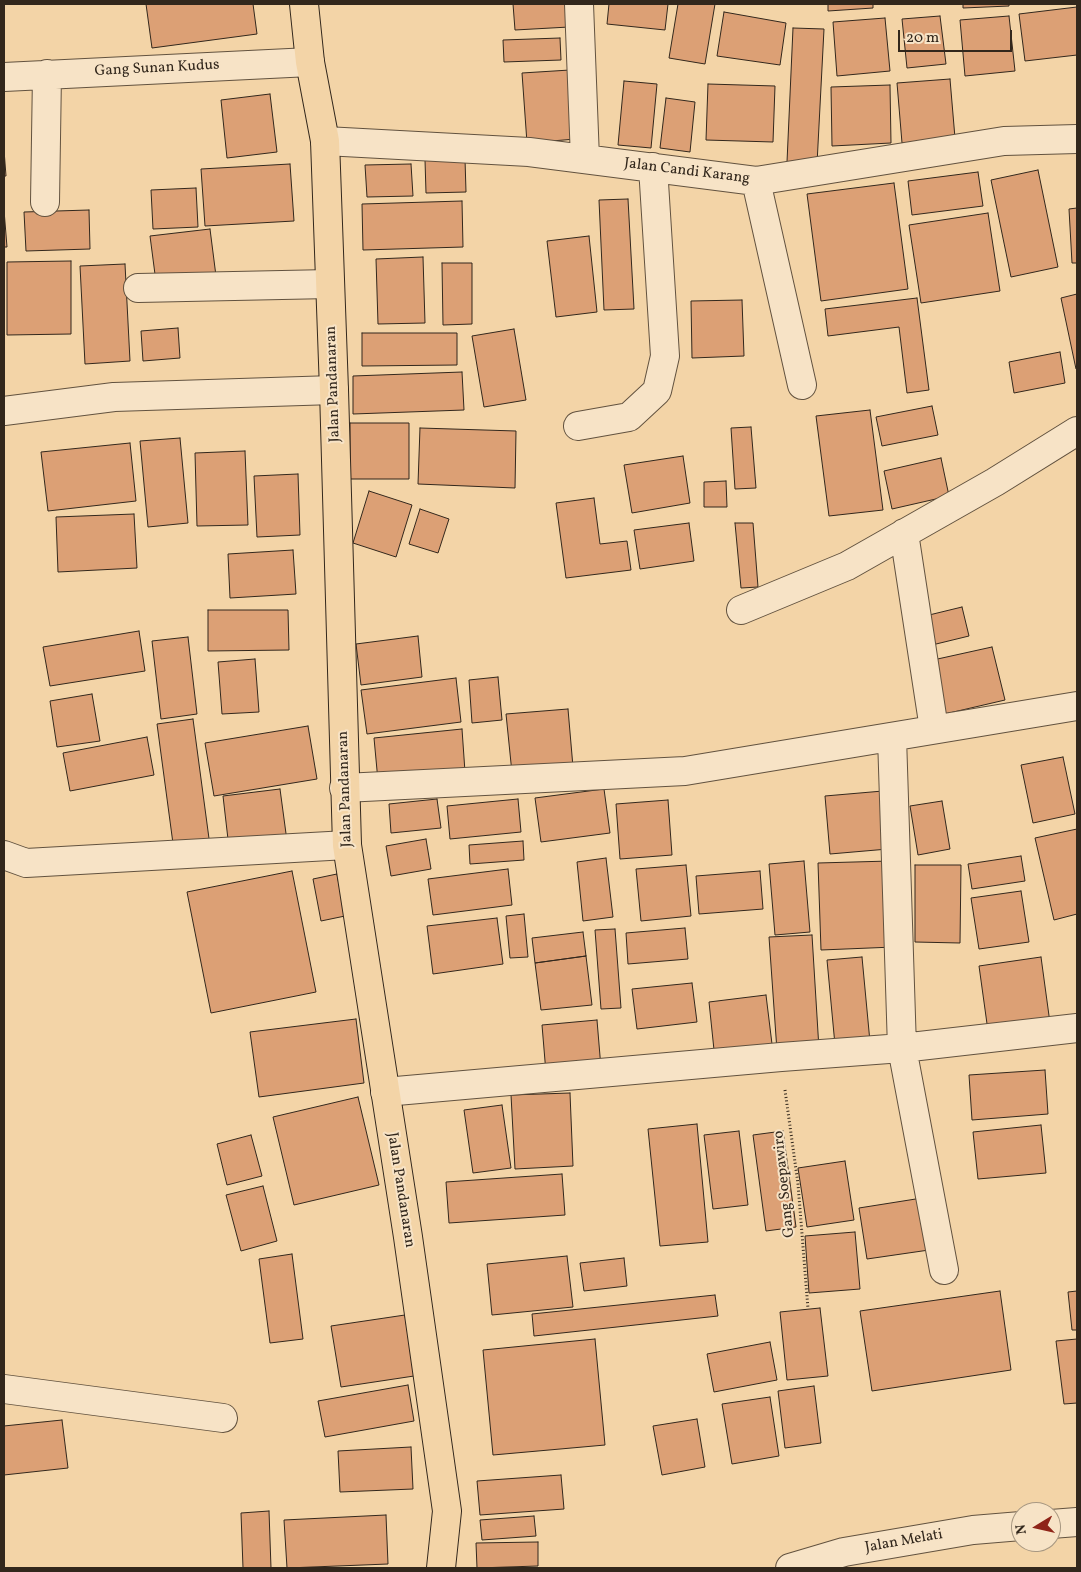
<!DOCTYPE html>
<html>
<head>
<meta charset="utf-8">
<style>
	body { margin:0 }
	#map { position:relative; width:1081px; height:1572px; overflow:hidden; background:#f3d4a7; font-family:Vollkorn,serif }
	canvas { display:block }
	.frame { position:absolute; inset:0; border:5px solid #32271c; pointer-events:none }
	.north { position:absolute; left:1011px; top:1502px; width:50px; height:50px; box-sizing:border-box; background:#f7e3c6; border:1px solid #a89882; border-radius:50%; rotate:261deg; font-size:14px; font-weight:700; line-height:20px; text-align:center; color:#32271c }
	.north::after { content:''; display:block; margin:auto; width:18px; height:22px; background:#8f2418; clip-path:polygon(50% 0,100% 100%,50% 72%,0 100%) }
	.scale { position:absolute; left:898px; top:30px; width:114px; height:22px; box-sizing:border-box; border:2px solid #32271c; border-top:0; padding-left:6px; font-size:15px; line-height:18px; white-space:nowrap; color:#32271c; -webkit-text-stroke:4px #f7e3c6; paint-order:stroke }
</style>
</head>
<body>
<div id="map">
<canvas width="1081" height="1572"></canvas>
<div class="frame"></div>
<div class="north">N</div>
<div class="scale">20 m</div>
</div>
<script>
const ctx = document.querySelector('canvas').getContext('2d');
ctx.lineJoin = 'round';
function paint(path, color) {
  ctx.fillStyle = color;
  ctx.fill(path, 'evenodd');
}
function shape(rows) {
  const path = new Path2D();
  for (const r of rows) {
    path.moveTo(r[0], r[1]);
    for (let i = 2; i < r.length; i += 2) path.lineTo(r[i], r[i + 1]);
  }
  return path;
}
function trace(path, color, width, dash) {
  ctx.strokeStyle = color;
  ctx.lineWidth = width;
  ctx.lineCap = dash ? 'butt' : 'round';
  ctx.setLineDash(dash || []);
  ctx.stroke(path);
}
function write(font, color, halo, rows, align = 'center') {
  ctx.font = font + ' Vollkorn,serif';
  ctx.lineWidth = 4;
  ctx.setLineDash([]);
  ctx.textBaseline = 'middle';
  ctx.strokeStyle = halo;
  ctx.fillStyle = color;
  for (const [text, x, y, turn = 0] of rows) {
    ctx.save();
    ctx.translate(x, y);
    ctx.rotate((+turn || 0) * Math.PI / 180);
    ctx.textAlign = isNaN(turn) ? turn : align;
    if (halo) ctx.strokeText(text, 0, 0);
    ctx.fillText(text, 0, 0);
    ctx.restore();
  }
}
const building = shape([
	[146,4,253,4,257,34,152,48,146,4],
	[513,4,567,4,569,27,515,30,513,4],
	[609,4,668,4,665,30,607,24,609,4],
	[678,4,715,4,705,64,669,58,678,4],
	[828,4,873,4,873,8,828,11,828,4],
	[963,4,1009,4,1009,6,963,8,963,4],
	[1077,7,1077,55,1025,61,1019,14,1077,7],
	[724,12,786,23,780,65,717,56,724,12],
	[940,16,946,64,907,68,902,19,940,16],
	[1009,16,1015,71,965,76,960,20,1009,16],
	[885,18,890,71,837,76,833,22,885,18],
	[793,28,824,29,817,164,787,162,793,28],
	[560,38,561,60,504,62,503,40,560,38],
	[570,70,576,139,527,143,522,73,570,70],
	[950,79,955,138,902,143,897,83,950,79],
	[624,81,657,84,651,148,618,145,624,81],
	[708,84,775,86,773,142,706,140,708,84],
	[890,85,891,143,832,146,831,87,890,85],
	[270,94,277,152,227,158,221,100,270,94],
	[666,98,695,102,690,152,660,148,666,98],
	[4,150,6,176,4,176,4,150],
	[465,159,466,192,426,193,425,160,465,159],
	[290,164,294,221,205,226,201,169,290,164],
	[411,164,413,196,367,197,365,165,411,164],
	[1038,170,1058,267,1011,277,991,180,1038,170],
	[978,172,983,206,912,215,908,181,978,172],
	[894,183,908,289,821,301,807,194,894,183],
	[196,188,198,227,153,229,151,190,196,188],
	[628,199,634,309,604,310,599,200,628,199],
	[462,201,463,247,363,250,362,204,462,201],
	[1077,208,1077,263,1072,263,1069,209,1077,208],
	[4,210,7,247,4,247,4,210],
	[89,210,90,249,26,251,24,212,89,210],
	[988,213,1000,291,921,303,909,225,988,213],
	[210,229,216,276,156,282,150,236,210,229],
	[589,236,597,312,556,317,547,241,589,236],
	[423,257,425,323,378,324,376,259,423,257],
	[71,261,71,334,7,335,7,262,71,261],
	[442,263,472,263,472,324,443,325,442,263],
	[125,264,130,361,85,364,80,266,125,264],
	[1077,294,1077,369,1076,369,1061,298,1077,294],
	[917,298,929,390,907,393,899,327,828,336,825,309,917,298],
	[742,300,744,356,692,358,691,301,742,300],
	[178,328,180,358,143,361,141,331,178,328],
	[514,329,526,400,484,407,472,336,514,329],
	[362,333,457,333,457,365,362,366,362,333],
	[1060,352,1065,383,1014,393,1009,362,1060,352],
	[462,372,464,410,353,414,353,376,462,372],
	[932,406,938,435,882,446,876,417,932,406],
	[870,410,883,510,829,516,816,416,870,410],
	[350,423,409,423,409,479,350,479,350,423],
	[751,427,756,488,735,489,731,428,751,427],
	[420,428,516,431,515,488,418,484,420,428],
	[180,438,188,523,148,527,140,441,180,438],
	[130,443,136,501,48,511,41,452,130,443],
	[245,451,248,525,197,526,195,453,245,451],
	[683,456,690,503,632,513,624,465,683,456],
	[941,458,949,496,892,509,884,471,941,458],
	[298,474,300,535,257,537,254,476,298,474],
	[726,481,727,507,704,507,704,482,726,481],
	[369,491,412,505,396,557,353,543,369,491],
	[594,498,600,544,627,541,631,570,566,578,556,503,594,498],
	[420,509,449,519,438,553,409,544,420,509],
	[134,514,137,568,58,572,56,517,134,514],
	[689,523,694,561,640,569,634,530,689,523],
	[735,523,753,523,758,587,741,588,735,523],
	[293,550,296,594,230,598,228,554,293,550],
	[962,607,969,636,932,645,925,616,962,607],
	[208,610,288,610,289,650,208,651,208,610],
	[139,631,145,671,50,686,43,647,139,631],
	[418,636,422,677,361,685,356,644,418,636],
	[188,637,197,714,161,719,152,641,188,637],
	[992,647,1005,700,945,714,933,660,992,647],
	[255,659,259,712,222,714,218,662,255,659],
	[498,677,502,720,472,723,469,680,498,677],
	[456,678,461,722,367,734,361,690,456,678],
	[92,694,100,741,57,747,50,701,92,694],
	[568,709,573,767,512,773,506,714,568,709],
	[193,719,210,846,174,851,157,724,193,719],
	[308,726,317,779,214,796,205,743,308,726],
	[462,729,465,772,378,781,374,738,462,729],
	[147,737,154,775,70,791,63,753,147,737],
	[1063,757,1075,814,1033,823,1021,765,1063,757],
	[280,789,287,841,229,848,223,796,280,789],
	[604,789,610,833,541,842,535,798,604,789],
	[883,791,888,849,830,854,825,796,883,791],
	[437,799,441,828,391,833,389,804,437,799],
	[518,799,521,832,450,839,447,806,518,799],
	[668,800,672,855,620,859,616,804,668,800],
	[942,801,950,849,918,855,910,806,942,801],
	[1077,829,1077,914,1054,920,1035,838,1077,829],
	[426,839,431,869,391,876,386,846,426,839],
	[523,841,524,860,470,864,469,845,523,841],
	[1021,856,1025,881,972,889,968,864,1021,856],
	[606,858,613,917,583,921,577,862,606,858],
	[804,861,810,932,775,935,769,864,804,861],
	[890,861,894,947,821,950,818,863,890,861],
	[686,865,691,916,641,921,636,869,686,865],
	[915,865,961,865,960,943,915,942,915,865],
	[508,869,512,905,433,915,428,879,508,869],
	[292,871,316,992,211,1013,187,892,292,871],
	[760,871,763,909,699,914,696,876,760,871],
	[337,874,345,916,321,921,313,879,337,874],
	[1021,891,1029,942,979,949,971,898,1021,891],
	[524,914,528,957,510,958,506,916,524,914],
	[497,918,503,964,433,974,427,926,497,918],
	[685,928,688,959,628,964,626,933,685,928],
	[615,929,621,1008,601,1009,595,930,615,929],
	[583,932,586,956,535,963,532,938,583,932],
	[812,935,819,1049,777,1051,769,937,812,935],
	[586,956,592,1005,541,1010,535,963,586,956],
	[862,957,870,1042,835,1045,827,960,862,957],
	[1041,957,1050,1023,988,1031,979,966,1041,957],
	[692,983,697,1022,637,1029,632,989,692,983],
	[766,995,772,1044,714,1050,709,1002,766,995],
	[356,1019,364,1083,259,1097,250,1032,356,1019],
	[597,1020,601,1068,546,1073,542,1025,597,1020],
	[1045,1070,1048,1114,972,1120,969,1075,1045,1070],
	[570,1093,573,1166,515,1169,511,1095,570,1093],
	[358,1097,379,1185,294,1205,273,1117,358,1097],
	[502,1105,511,1168,473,1173,464,1110,502,1105],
	[697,1124,708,1242,660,1246,648,1129,697,1124],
	[1041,1125,1046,1173,978,1179,973,1132,1041,1125],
	[739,1131,748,1205,713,1209,704,1135,739,1131],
	[783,1131,796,1227,766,1231,753,1135,783,1131],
	[251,1135,262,1176,227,1185,217,1144,251,1135],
	[845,1161,854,1220,807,1227,798,1168,845,1161],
	[562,1174,565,1215,449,1223,446,1182,562,1174],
	[263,1186,277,1241,241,1251,226,1195,263,1186],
	[922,1198,929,1250,867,1259,859,1208,922,1198],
	[855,1232,860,1289,809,1293,805,1236,855,1232],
	[292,1254,303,1339,270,1343,259,1259,292,1254],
	[567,1256,573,1307,492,1315,487,1264,567,1256],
	[624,1258,627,1286,584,1291,580,1263,624,1258],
	[1000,1291,1011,1370,872,1391,860,1311,1000,1291],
	[1077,1291,1077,1330,1072,1330,1068,1292,1077,1291],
	[715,1295,718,1316,534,1336,532,1314,715,1295],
	[820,1308,828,1376,787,1380,780,1312,820,1308],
	[405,1315,414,1376,341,1387,331,1326,405,1315],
	[595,1339,605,1445,493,1455,483,1350,595,1339],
	[1077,1339,1077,1403,1064,1404,1056,1341,1077,1339],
	[770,1342,777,1380,714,1392,707,1354,770,1342],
	[408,1385,414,1421,325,1437,318,1401,408,1385],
	[814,1386,821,1443,785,1448,778,1391,814,1386],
	[770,1397,779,1456,732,1464,722,1404,770,1397],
	[697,1419,705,1467,662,1475,653,1426,697,1419],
	[62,1420,68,1468,4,1475,4,1426,62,1420],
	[411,1447,413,1489,340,1492,338,1451,411,1447],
	[561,1475,564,1509,480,1515,477,1481,561,1475],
	[269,1511,271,1568,243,1568,241,1513,269,1511],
	[386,1515,388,1564,287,1568,284,1520,386,1515],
	[534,1516,536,1536,482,1540,480,1520,534,1516],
	[538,1542,538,1566,477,1568,476,1543,538,1542]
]);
paint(building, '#dca075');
trace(building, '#32271c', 1);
const minor = shape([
	[579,4,585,159],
	[4,77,310,62],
	[325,141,529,152,756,181,1004,141,1077,139],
	[756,181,802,385],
	[45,202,47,74],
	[138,288,330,284],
	[4,411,114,397,334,390],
	[578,426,629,417,657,391,665,356,653,167],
	[904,533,934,729],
	[741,610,847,566,995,482,1077,431],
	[892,737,902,1048,944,1270],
	[344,788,685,771,1077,706],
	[4,855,26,863,347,845],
	[385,1092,781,1057,902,1048,1077,1028],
	[4,1389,223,1418],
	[1051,1524,1077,1522],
	[790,1568,844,1552,973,1530,1021,1526]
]);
const major = shape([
	[304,4,310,62,325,141,334,390,347,845,408,1237,447,1511,441,1568]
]);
trace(minor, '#62523f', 30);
trace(major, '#32271c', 30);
trace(shape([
	[785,1090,798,1184,808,1309]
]), '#32271c', 3, [1, 2.5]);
trace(minor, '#f7e3c6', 28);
trace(major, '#f3d4a7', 28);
write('15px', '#32271c', '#f7e3c6', [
	["Gang Sunan Kudus",157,69,-3],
	["Jalan Candi Karang",687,172,7],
	["Jalan Pandanaran",334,384,-92],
	["Jalan Pandanaran",346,789,-92],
	["Gang Soepawiro",785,1184,-96],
	["Jalan Pandanaran",400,1190,81],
	["Jalan Melati",904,1542,-10]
]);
</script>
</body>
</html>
